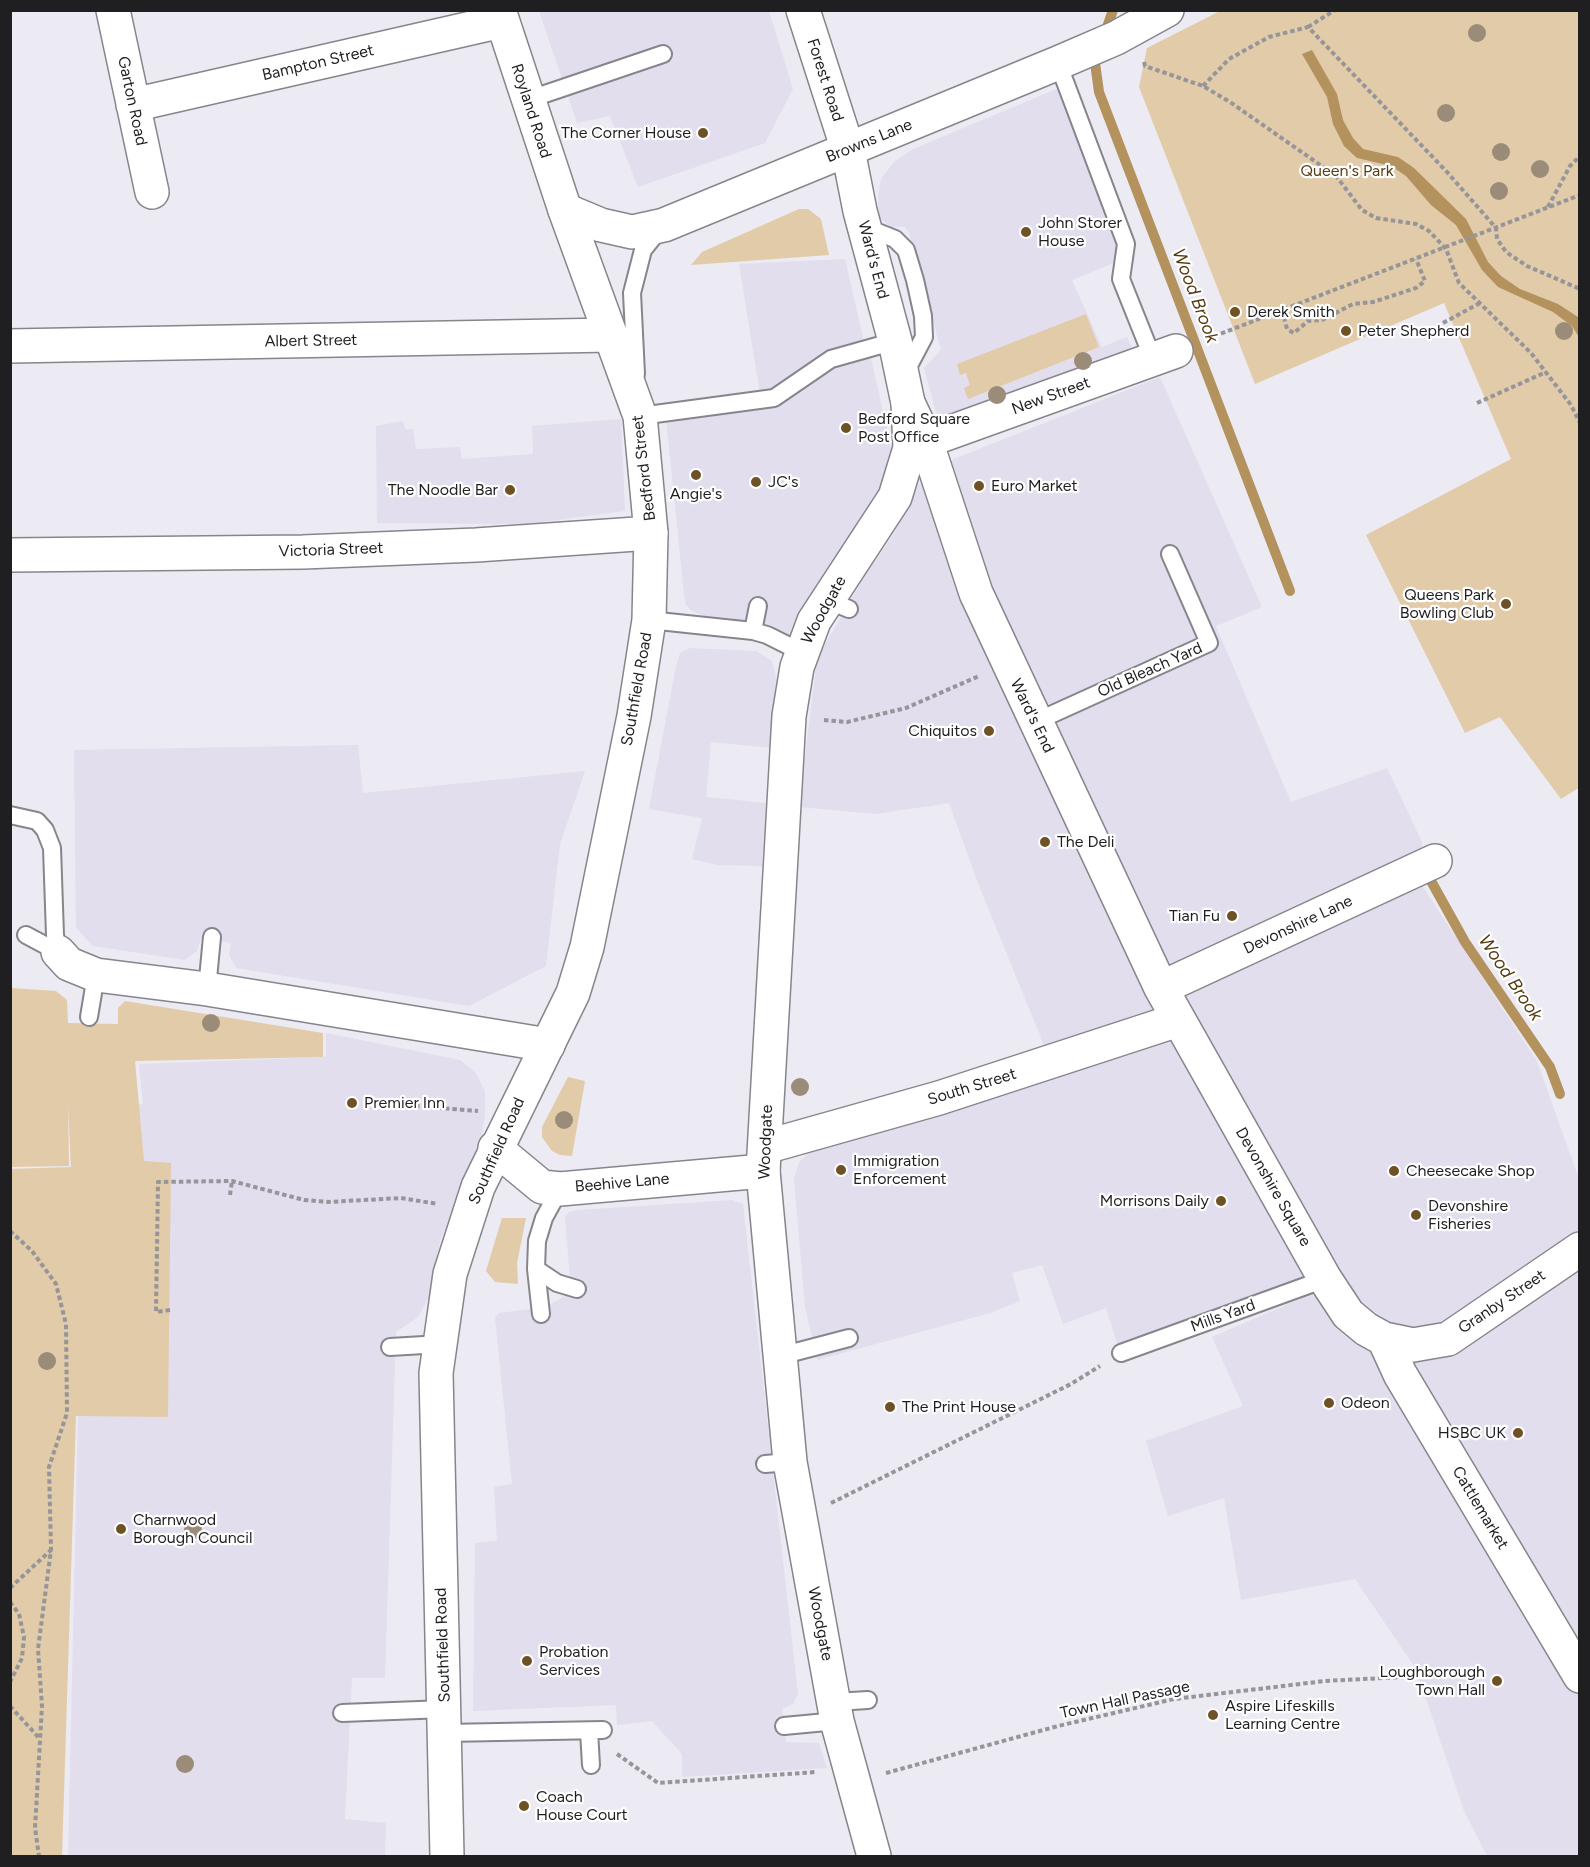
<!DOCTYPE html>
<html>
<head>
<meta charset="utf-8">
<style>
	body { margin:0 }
	#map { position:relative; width:1590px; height:1867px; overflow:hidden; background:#eceaf2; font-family:Figtree,sans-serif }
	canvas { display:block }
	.frame { position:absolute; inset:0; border:12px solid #1f1e21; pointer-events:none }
</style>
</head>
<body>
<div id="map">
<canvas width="1590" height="1867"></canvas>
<div class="frame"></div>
</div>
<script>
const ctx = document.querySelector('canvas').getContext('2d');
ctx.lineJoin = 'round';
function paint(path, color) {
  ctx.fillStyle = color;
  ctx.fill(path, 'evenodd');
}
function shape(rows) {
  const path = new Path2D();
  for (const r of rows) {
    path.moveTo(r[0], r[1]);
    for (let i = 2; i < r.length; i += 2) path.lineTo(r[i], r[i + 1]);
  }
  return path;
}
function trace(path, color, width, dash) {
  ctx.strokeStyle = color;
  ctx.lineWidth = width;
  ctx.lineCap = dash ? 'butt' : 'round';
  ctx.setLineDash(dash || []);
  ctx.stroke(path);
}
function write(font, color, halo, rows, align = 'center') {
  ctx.font = font + ' Figtree,sans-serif';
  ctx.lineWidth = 4.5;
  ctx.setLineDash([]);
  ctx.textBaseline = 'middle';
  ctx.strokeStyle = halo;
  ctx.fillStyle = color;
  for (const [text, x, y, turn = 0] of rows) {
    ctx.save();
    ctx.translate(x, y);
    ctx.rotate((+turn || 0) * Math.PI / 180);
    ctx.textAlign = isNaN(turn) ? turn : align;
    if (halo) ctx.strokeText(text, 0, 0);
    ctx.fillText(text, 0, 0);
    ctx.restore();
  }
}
paint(shape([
	[539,11,769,11,793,89,765,143,638,187,610,116,577,123],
	[1059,88,1094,172,1120,256,1119,261,1072,280,1102,347,1127,337,1132,348,962,417,940,419,936,413,924,368,941,350,909,233,905,227,891,227,879,218,878,196,881,179,894,162,913,149],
	[845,259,864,342,824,353,777,389,760,394,739,264],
	[870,354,893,456,892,476,794,639,784,637,774,626,726,618,711,618,692,611,686,605,684,594,666,418,765,406,788,399,818,375,843,361],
	[1160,377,1262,607,1216,626,1291,802,1387,768,1422,842,1421,884,1537,1061,1579,1179,1579,1856,1487,1856,1464,1811,1416,1669,1355,1579,1241,1600,1224,1498,1168,1516,1146,1441,1243,1406,1212,1337,1307,1296,1299,1280,1118,1346,1106,1308,1063,1324,1042,1265,1012,1273,1020,1301,990,1313,817,1360,805,1307,794,1179,799,1162,812,1150,1054,1070,978,883,949,803,876,814,799,807,817,658,864,577,895,532,918,485,954,459],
	[621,419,625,511,527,524,377,523,376,426,403,421,405,429,413,429,416,449,460,447,462,459,533,454,532,426],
	[690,648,756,651,772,661,776,677,772,748,711,742,706,797,766,803,762,866,717,865,692,859,702,818,649,809,676,666,680,653],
	[358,745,363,793,585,771,560,844,546,966,469,1006,236,968,229,955,231,943,201,938,197,951,185,960,93,946,76,928,74,750],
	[326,1033,460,1060,476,1073,485,1091,485,1115,481,1140,440,1241,429,1297,418,1317,396,1332,385,1678,352,1678,345,1819,386,1823,385,1856,68,1856,78,1414,69,1109,143,1104,139,1064,326,1057],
	[732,1200,743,1204,798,1694,793,1704,782,1709,786,1742,819,1743,827,1768,682,1777,682,1754,652,1721,617,1725,616,1705,473,1711,475,1543,497,1541,494,1487,512,1484,495,1318,499,1313,545,1307,567,1295,570,1278,565,1217,569,1212,578,1210]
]), '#e2deed');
paint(shape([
	[1220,11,1579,11,1580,787,1561,799,1500,717,1465,733,1366,535,1511,459,1444,303,1255,384,1139,87,1147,48],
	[799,209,808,209,821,219,829,255,691,265,702,252],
	[1086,314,1099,347,968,399,964,388,970,385,966,373,960,375,957,364],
	[11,988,56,991,67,1000,68,1023,118,1024,118,1008,125,1001,323,1033,323,1057,135,1061,144,1161,171,1163,168,1417,76,1416,62,1856,11,1856,10,1169,71,1167,68,1105,69,1166,11,1167],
	[568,1077,585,1081,572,1156,560,1155,552,1151,542,1137,542,1127],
	[502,1218,526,1218,517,1263,518,1284,495,1282,486,1271]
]), '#e2cba8');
paint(shape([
	[1312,50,1337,94,1343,120,1353,138,1363,149,1398,157,1414,168,1466,219,1488,262,1501,276,1520,289,1558,304,1578,317,1579,337,1572,326,1553,312,1498,287,1482,270,1456,225,1431,205,1406,176,1391,166,1357,158,1344,146,1333,124,1327,97,1302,54]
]), '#b4925e');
trace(shape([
	[1104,36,1113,10],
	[1098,53,1095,63,1099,92,1290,591],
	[1431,881,1465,942,1550,1067,1560,1094]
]), '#b4925e', 10);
const lane = shape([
	[1058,63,1126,244,1121,279,1153,359],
	[527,100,663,54],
	[865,227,895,239,906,250,915,280,923,316,924,337,905,373],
	[636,374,632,293,643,250,659,230],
	[640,411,640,416,774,398,831,359,895,341],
	[827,600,849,609],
	[649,620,753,631,767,635,801,652],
	[753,631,758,606],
	[1035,722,1209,643,1170,554],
	[10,815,37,821,45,830,52,848,55,935,58,952],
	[26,935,58,952],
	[207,989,212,937],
	[89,1017,96,975],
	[536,1269,557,1283,577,1289],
	[541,1314,536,1269,537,1241,544,1218,560,1189],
	[390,1347,441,1344],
	[1121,1353,1325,1279],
	[780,1356,849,1338],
	[765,1464,790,1462],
	[835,1702,868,1700],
	[342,1713,445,1709],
	[784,1726,837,1721],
	[589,1731,591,1765],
	[446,1733,603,1730]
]);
const street = shape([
	[113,10,152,192],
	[133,105,502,21],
	[565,210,601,225,632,232,664,225,1058,63,1116,38,1167,10],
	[10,346,611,335],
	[908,403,926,441,976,593,1161,988,1325,1279,1348,1314,1366,1329,1384,1339,1413,1345,1448,1339,1580,1249],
	[926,441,1176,351],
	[10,555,303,552,476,545,651,533],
	[58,952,69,964,96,975,207,989,548,1045],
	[1161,988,1435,861],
	[765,1147,939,1098,1178,1020],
	[495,1148,542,1187,560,1189,763,1171],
	[1384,1339,1400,1374,1580,1676]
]);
const secondary = shape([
	[803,10,848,150,860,211,895,341,908,403,910,448,895,497,814,621,797,667,789,716,763,1171,790,1462,837,1721,874,1856],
	[447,1856,436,1373,450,1274,478,1187,573,993,587,947,634,716,649,620,651,533,640,416,565,210,499,10]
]);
trace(lane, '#87858c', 20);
trace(street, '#87858c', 36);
trace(secondary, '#87858c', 36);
trace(shape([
	[1308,27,1335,10],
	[1144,62,1145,66,1203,86,1230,102,1336,176,1362,210,1376,218,1416,224,1429,231,1446,249,1459,283,1531,353,1571,405,1580,423],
	[1203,86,1229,59,1269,37,1308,27,1447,172,1496,228,1497,239,1506,252,1527,266,1580,289],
	[1548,207,1570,166,1580,156],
	[1282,310,1287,329,1294,333,1308,321,1322,320,1353,304,1373,302,1416,288,1425,281,1416,259],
	[1443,323,1480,303],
	[1207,339,1580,195],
	[1477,403,1546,372],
	[824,720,847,722,906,708,979,676],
	[415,1106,478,1111],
	[230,1195,232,1181],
	[10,1231,32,1251,56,1284,66,1324,67,1413,49,1467,51,1550,38,1649,42,1706,35,1828,39,1856],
	[170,1310,156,1312,158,1182,232,1181,304,1200,328,1202,401,1198,438,1204],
	[831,1503,1071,1384,1100,1366],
	[10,1588,51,1550],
	[10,1602,19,1614,24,1637,22,1658,10,1682],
	[10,1706,40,1739],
	[617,1754,658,1783,816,1772],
	[886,1773,1058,1726,1174,1699,1325,1681,1443,1675]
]), '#96959a', 4, [4.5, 3]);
trace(lane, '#fff', 16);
trace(street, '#fff', 33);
trace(secondary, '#fff', 33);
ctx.fillStyle = '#9b8c7a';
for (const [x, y] of [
	[1477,33],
	[1446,113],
	[1501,152],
	[1540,169],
	[1499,191],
	[1564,331],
	[1083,361],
	[997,395],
	[211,1023],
	[800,1087],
	[564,1120],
	[47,1361],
	[193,1530],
	[185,1764]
]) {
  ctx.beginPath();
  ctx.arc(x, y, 9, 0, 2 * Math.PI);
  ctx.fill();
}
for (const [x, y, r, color] of [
	[703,133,6,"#6e5225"],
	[1026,232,6,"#6e5225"],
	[1235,312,6,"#6e5225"],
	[1346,331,6,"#6e5225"],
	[846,428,6,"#6e5225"],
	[696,475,6,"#6e5225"],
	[756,482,6,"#6e5225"],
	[979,486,6,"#6e5225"],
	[510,490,6,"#6e5225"],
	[1506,604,6,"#6e5225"],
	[989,731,6,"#6e5225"],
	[1045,842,6,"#6e5225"],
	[1232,916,6,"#6e5225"],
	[352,1103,6,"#6e5225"],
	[841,1170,6,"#6e5225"],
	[1394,1171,6,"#6e5225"],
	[1221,1201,6,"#6e5225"],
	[1416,1215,6,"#6e5225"],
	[1329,1403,6,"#6e5225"],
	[890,1407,6,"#6e5225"],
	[1518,1433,6,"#6e5225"],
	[121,1529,6,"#6e5225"],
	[527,1661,6,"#6e5225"],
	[1497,1681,6,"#6e5225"],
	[1213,1715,6,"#6e5225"],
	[524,1806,6,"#6e5225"]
]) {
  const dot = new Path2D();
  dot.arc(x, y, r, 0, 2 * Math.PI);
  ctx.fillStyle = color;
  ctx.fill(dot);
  trace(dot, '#fff', 2);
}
write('16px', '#1f1e21', '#fff', [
	["Bampton Street",318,63,-13],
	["Forest Road",825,80,72],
	["Garton Road",132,101,78],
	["Royland Road",531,111,72],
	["Browns Lane",869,141,-22],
	["Ward's End",873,260,75],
	["Albert Street",311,341,-1],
	["New Street",1051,396,-20],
	["Bedford Street",644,468,-97],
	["Victoria Street",331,550,-2],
	["Woodgate",824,610,-61],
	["Old Bleach Yard",1150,670,-24],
	["Southfield Road",637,689,-80],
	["Ward's End",1032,716,64],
	["Devonshire Lane",1298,925,-25],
	["South Street",972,1087,-17],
	["Woodgate",766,1142,-88],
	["Southfield Road",497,1151,-66],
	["Beehive Lane",622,1183,-5],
	["Devonshire Square",1273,1187,60],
	["Granby Street",1502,1302,-34],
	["Mills Yard",1223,1316,-20],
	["Cattlemarket",1480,1508,59],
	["Woodgate",820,1624,79],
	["Southfield Road",443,1645,-92],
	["Town Hall Passage",1125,1700,-12]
]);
write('16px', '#1f1e21', '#fff', [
	["The Corner House",691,133,"right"],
	["John Storer",1038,223],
	["House",1038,241],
	["Derek Smith",1247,312],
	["Peter Shepherd",1358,331],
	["Bedford Square",858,419],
	["Post Office",858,437],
	["JC's",768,482],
	["Euro Market",991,486],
	["The Noodle Bar",498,490,"right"],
	["Angie's",696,494,"center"],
	["Queens Park",1494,595,"right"],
	["Bowling Club",1494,613,"right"],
	["Chiquitos",977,731,"right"],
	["The Deli",1057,842],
	["Tian Fu",1220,916,"right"],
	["Premier Inn",364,1103],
	["Immigration",853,1161],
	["Enforcement",853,1179],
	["Cheesecake Shop",1406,1171],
	["Morrisons Daily",1209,1201,"right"],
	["Devonshire",1428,1206],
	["Fisheries",1428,1224],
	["Odeon",1341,1403],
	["The Print House",902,1407],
	["HSBC UK",1506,1433,"right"],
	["Charnwood",133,1520],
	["Borough Council",133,1538],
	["Probation",539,1652],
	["Services",539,1670],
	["Loughborough",1485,1672,"right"],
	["Town Hall",1485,1690,"right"],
	["Aspire Lifeskills",1225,1706],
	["Learning Centre",1225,1724],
	["Coach",536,1797],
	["House Court",536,1815]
], 'left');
write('16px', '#594017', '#fff', [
	["Queen's Park",1347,171]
]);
write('italic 18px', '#543b11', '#fff', [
	["Wood Brook",1195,296,69],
	["Wood Brook",1510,978,56]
]);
</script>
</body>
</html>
